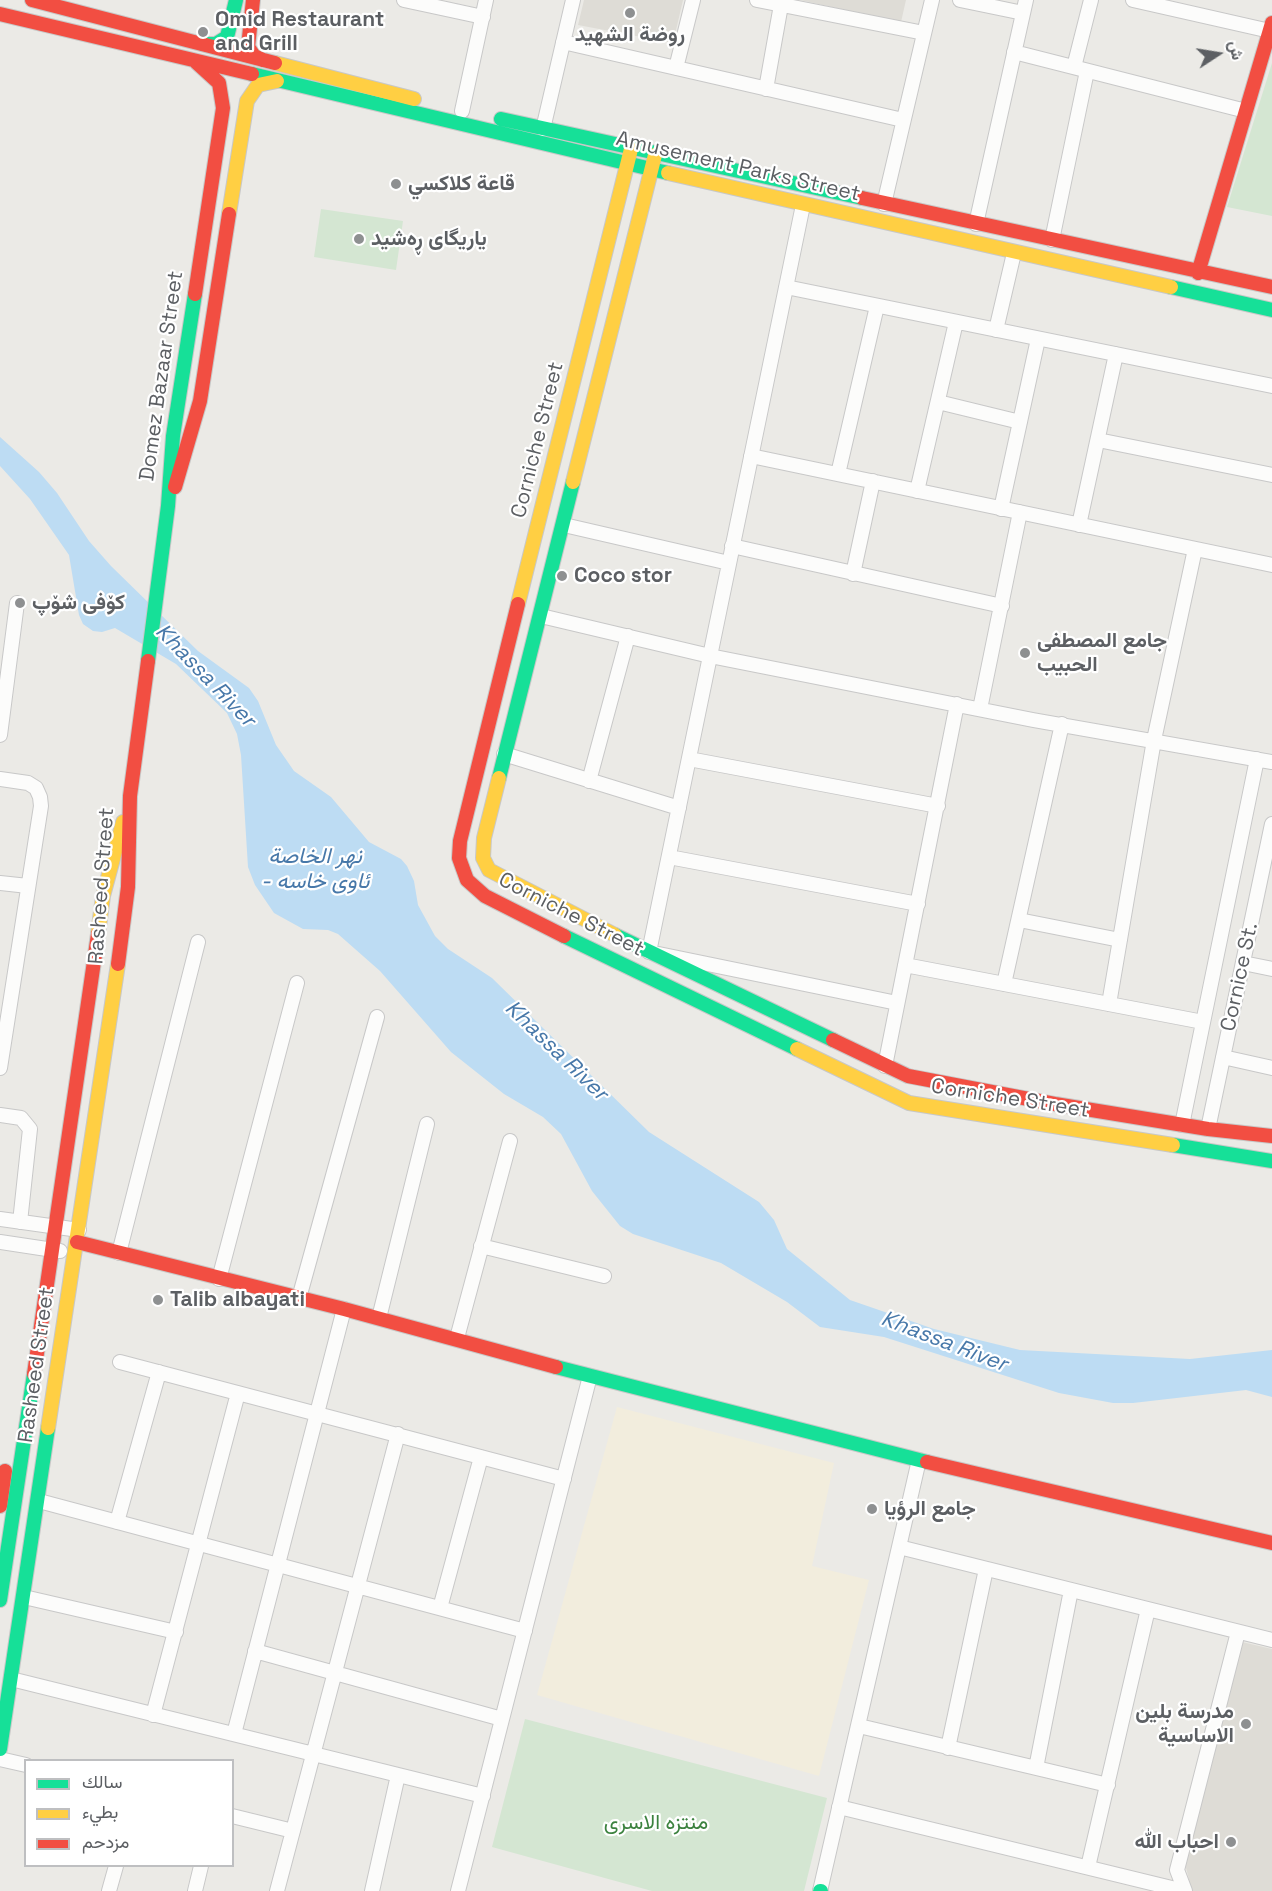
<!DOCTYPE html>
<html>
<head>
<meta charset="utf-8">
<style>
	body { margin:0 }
	#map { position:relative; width:1272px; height:1891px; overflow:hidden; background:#ebeae6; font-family:"Space Grotesk",Vazirmatn,sans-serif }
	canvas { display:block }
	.legend { position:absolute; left:24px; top:1759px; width:210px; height:108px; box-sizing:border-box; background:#fff; border:2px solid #bebfc1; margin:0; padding:8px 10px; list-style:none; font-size:18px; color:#5c5f63 }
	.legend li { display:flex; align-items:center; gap:12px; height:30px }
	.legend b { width:30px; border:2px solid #bebfc1 }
	.north { position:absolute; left:1188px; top:24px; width:60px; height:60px; -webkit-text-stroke:4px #fff; paint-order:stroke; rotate:78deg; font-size:16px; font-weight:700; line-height:24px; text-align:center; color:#5c5f63 }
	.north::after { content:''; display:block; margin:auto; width:21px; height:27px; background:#5c5f63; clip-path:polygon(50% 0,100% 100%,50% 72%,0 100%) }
</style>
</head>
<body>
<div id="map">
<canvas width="1272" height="1891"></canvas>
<ul class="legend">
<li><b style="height:8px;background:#16e098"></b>سالك</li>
<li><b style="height:8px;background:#ffcf43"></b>بطيء</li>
<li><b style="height:8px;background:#f24e42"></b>مزدحم</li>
</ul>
<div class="north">ش</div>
</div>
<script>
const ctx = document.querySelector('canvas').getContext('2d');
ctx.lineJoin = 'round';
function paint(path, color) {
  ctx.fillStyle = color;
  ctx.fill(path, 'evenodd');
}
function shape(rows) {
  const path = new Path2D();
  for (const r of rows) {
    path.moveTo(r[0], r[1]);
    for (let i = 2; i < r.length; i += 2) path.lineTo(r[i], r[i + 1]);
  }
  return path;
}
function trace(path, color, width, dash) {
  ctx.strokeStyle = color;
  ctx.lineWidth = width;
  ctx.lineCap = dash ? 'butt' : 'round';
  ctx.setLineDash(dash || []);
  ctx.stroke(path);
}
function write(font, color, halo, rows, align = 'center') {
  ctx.font = font + ' "Space Grotesk",Vazirmatn,sans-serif';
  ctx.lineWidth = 4.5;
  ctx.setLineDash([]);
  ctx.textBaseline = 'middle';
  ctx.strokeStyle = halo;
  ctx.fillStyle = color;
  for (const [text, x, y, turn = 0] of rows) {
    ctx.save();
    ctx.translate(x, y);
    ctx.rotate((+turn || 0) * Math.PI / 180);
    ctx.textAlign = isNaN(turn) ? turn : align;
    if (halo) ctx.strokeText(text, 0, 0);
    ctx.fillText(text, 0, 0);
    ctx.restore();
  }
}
paint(shape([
	[584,0,683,0,673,43,578,25],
	[800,0,906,0,901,22],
	[1242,1642,1272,1649,1272,1891,1192,1891,1185,1864]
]), '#dedcd6');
paint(shape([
	[1272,63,1272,216,1227,207],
	[321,209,403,221,396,270,314,257],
	[525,1719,827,1798,804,1891,652,1891,492,1847]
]), '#d4e6d2');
paint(shape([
	[617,1407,834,1463,812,1566,869,1580,819,1776,537,1695]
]), '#f2eddd');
paint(shape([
	[0,437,39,472,57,493,89,541,111,566,198,651,249,688,258,701,276,745,294,771,331,797,369,842,401,859,407,866,414,881,418,905,435,936,448,949,492,978,649,1132,759,1202,774,1220,787,1249,850,1300,934,1329,1020,1350,1190,1359,1272,1350,1272,1397,1246,1390,1133,1403,1113,1403,1059,1393,884,1337,820,1327,787,1302,721,1263,633,1234,620,1226,592,1191,561,1134,543,1117,504,1094,451,1052,380,971,338,934,328,930,303,929,274,913,255,885,248,867,241,755,237,734,227,713,176,664,115,628,102,632,93,631,83,624,79,615,69,555,30,499,0,466]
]), '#bddcf3');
const street = shape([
	[404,0,483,17],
	[757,0,924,33],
	[960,0,1023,13],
	[1133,0,1270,31],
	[563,42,903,120],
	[1014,52,1246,111],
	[1074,67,1091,0],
	[676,68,693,0],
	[766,89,781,5],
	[462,111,486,0],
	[543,129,573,0],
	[884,204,932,0],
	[803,205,649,952,897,1003],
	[976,224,1026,0],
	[1052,240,1087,71],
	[786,287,1272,386],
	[996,330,1014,253],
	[938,402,1020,422],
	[1098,440,1272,475],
	[751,456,1272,565],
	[838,474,877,306],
	[917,491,956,322],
	[1001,509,1038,339],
	[564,525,729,563],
	[1079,525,1116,354],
	[732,546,1002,606],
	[853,574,873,481],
	[541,616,710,656,1033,720,1272,762],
	[980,709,1020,512],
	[0,735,17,603],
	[504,754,679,808],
	[689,759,938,806],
	[0,779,28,783,36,788,40,797,41,806,0,1068],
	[589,781,628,636],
	[669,857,918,904],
	[0,883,28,886],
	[1019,920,1120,940],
	[1243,963,1272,969],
	[905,965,1203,1022],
	[1004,984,1062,724],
	[1109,1004,1154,740,1195,549],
	[1223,1057,1272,1068],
	[885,1066,957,704],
	[0,1115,21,1118,30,1129,20,1222],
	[1182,1125,1257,759],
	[1208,1129,1272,824],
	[0,1219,79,1230],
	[0,1242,60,1251],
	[481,1246,604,1276],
	[119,1253,198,942],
	[219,1279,297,983],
	[299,1298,377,1017],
	[379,1318,427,1124],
	[457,1338,510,1141],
	[120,1362,564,1479],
	[39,1501,525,1631],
	[117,1522,159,1372],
	[899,1547,1272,1640],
	[24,1597,176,1632],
	[440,1608,481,1457],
	[255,1651,502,1719],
	[11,1679,483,1796],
	[153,1715,238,1393],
	[859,1726,1108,1785],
	[234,1734,344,1309],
	[948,1748,986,1569],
	[0,1759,26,1765],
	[1036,1768,1071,1590],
	[839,1807,1184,1891],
	[232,1816,293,1831],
	[1088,1867,1148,1609],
	[109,1891,116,1866],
	[195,1891,201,1866],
	[277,1891,398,1434],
	[372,1891,398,1775],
	[458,1891,590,1376],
	[820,1891,919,1460],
	[1185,1891,1177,1870,1238,1632]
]);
const fast = shape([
	[203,44,216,44,227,37,236,0],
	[252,74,668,173],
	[501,119,862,198],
	[1171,287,1272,310],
	[148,661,168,506,173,436,195,294],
	[499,778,573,482],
	[615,935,833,1040],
	[564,936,797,1049],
	[1173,1145,1272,1161],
	[556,1367,927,1462],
	[0,1600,34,1374],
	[0,1749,48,1428],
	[820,1891,821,1891]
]);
const slow = shape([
	[275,63,414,99],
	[668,173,1171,287],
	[229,214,247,101,258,85,277,81],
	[573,482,655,155],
	[518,604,631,149],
	[499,778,484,838,483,858,489,870,615,935],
	[98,934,103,896,123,822],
	[797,1049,909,1103,1173,1145],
	[48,1428,118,964]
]);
const jam = shape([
	[32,0,275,63],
	[253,0,248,47,254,56,263,60],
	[0,14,252,74],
	[862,198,1272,287],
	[1198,273,1272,23],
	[195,294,223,108,219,83,196,62],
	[175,487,200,401,229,214],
	[518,604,460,841,459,858,467,880,485,896,564,936],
	[118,964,128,887,130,796,148,661],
	[833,1040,908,1076,1055,1104,1208,1129,1272,1136],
	[77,1242,344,1309,556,1367],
	[34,1374,98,934],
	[927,1462,1272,1543],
	[0,1506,5,1471]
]);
trace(street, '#c8c8c8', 16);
trace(fast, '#c8c8c7', 16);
trace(slow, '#c8c8c7', 16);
trace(jam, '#c8c8c7', 16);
trace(street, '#fcfcfb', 14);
trace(fast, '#16e098', 14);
trace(slow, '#ffcf43', 14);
trace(jam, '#f24e42', 14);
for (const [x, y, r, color] of [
	[630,13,6,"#8e9091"],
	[203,32,6,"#8e9091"],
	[396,184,6,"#8e9091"],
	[359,239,6,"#8e9091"],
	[562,576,6,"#8e9091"],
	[20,603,6,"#8e9091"],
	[1025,653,6,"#8e9091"],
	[158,1300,6,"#8e9091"],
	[872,1509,6,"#8e9091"],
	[1246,1724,6,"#8e9091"],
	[1231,1842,6,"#8e9091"]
]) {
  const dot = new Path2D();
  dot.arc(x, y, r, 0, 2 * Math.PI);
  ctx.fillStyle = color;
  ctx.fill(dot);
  trace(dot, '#fff', 2);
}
write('bold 21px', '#5c5f63', '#fff', [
	["Omid Restaurant",215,20],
	["and Grill",215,44],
	["روضة الشهيد",630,35,"center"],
	["قاعة كلاكسي",408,184],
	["یاریگای ڕەشید",371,239],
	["Coco stor",574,576],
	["کۆفی شۆپ",32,603],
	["جامع المصطفى",1037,641],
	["الحبيب",1037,665],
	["Talib albayati",170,1300],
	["جامع الرؤيا",884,1509],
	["مدرسة بلين",1234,1712,"right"],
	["الاساسية",1234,1736,"right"],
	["احباب الله",1219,1842,"right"]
], 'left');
write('21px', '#5c5f63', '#fff', [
	["Amusement Parks Street",738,167,13],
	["Domez Bazaar Street",162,376,-82],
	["Corniche Street",538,440,-76],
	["Rasheed Street",102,886,-86],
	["Corniche Street",571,915,27],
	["Cornice St.",1240,977,-78],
	["Corniche Street",1010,1099,9],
	["Rasheed Street",37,1365,-82]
]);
write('21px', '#3c823f', '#fff', [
	["منتزه الاسرى",656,1823]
]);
write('italic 22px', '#4778a9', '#fff', [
	["Khassa River",205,676,46],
	["نهر الخاصة",315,857],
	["- ئاوی خاسە",315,882],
	["Khassa River",556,1051,44],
	["Khassa River",944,1342,21]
]);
</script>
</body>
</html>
